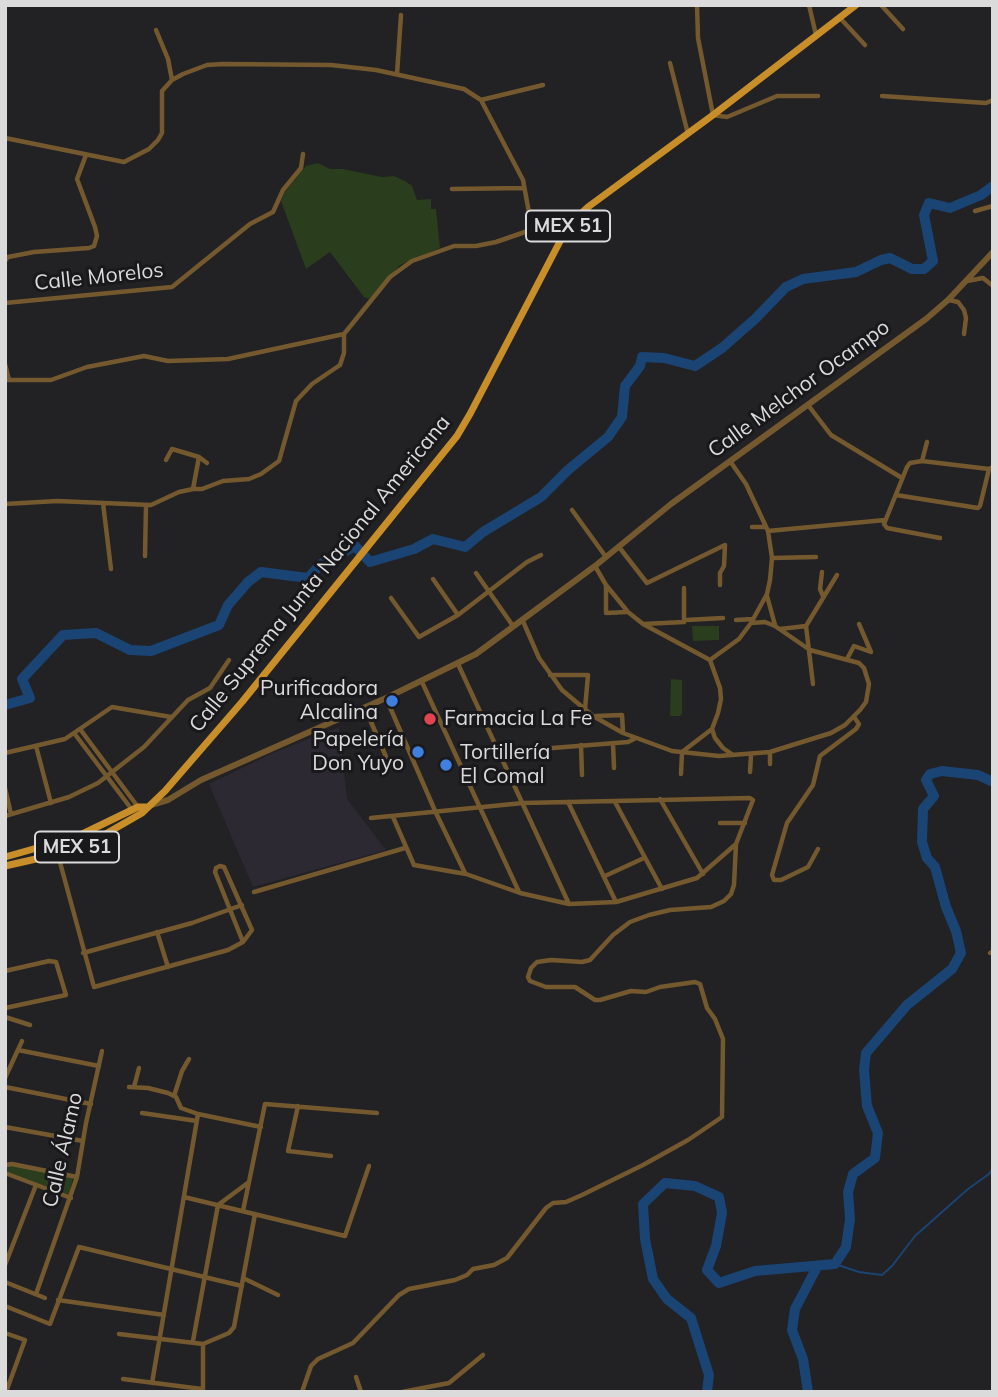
<!DOCTYPE html>
<html>
<head>
<meta charset="utf-8">
<style>
	body { margin:0 }
	#map { position:relative; width:998px; height:1397px; overflow:hidden; background:#222124; font-family:Mulish,sans-serif }
	canvas { display:block }
	.frame { position:absolute; inset:0; border:7px solid #dbdbdc; pointer-events:none }
</style>
</head>
<body>
<div id="map">
<canvas width="998" height="1397"></canvas>
<div class="frame"></div>
</div>
<script>
const ctx = document.querySelector('canvas').getContext('2d');
ctx.lineJoin = 'round';
function paint(path, color) {
  ctx.fillStyle = color;
  ctx.fill(path, 'evenodd');
}
function shape(rows) {
  const path = new Path2D();
  for (const r of rows) {
    path.moveTo(r[0], r[1]);
    for (let i = 2; i < r.length; i += 2) path.lineTo(r[i], r[i + 1]);
  }
  return path;
}
function trace(path, color, width, dash) {
  ctx.strokeStyle = color;
  ctx.lineWidth = width;
  ctx.lineCap = dash ? 'butt' : 'round';
  ctx.setLineDash(dash || []);
  ctx.stroke(path);
}
function write(font, color, halo, rows, align = 'center') {
  ctx.font = font + ' Mulish,sans-serif';
  ctx.lineWidth = 6;
  ctx.setLineDash([]);
  ctx.textBaseline = 'middle';
  ctx.strokeStyle = halo;
  ctx.fillStyle = color;
  for (const [text, x, y, turn = 0] of rows) {
    ctx.save();
    ctx.translate(x, y);
    ctx.rotate((+turn || 0) * Math.PI / 180);
    ctx.textAlign = isNaN(turn) ? turn : align;
    if (halo) ctx.strokeText(text, 0, 0);
    ctx.fillText(text, 0, 0);
    ctx.restore();
  }
}
paint(shape([
	[339,727,347,799,386,850,253,887,209,784,273,753]
]), '#2c2932');
paint(shape([
	[318,163,330,169,343,169,382,177,394,176,405,181,412,186,417,200,431,199,431,209,436,209,440,248,400,265,369,299,364,297,330,252,306,269,281,201,285,192,300,173,306,166],
	[692,626,719,626,719,640,693,641],
	[671,679,682,680,682,714,680,716,670,716],
	[12,1165,73,1178,69,1195,8,1172,6,1167]
]), '#2a3d1d');
trace(shape([
	[835,1264,859,1272,882,1275,892,1266,915,1236,968,1189,989,1174,993,1168]
]), '#1a4473', 2);
trace(shape([
	[5,705,30,698,22,679,63,635,96,633,130,650,151,651,219,625,228,605,248,582,261,572,308,578,321,564,355,546,370,562,414,549,433,539,465,547,483,532,541,497,568,470,608,437,622,417,625,386,640,366,642,357,664,358,695,366,722,348,755,319,786,287,803,279,856,272,881,260,890,258,912,269,924,269,933,261,924,215,929,203,950,208,981,195,993,186],
	[707,1392,709,1375,691,1318,667,1299,653,1279,645,1239,643,1204,665,1183,695,1186,719,1197,722,1213,716,1246,707,1270,719,1283,755,1271,835,1264,846,1247,850,1219,848,1192,853,1174,875,1158,878,1133,867,1106,864,1070,866,1053,907,1005,952,969,961,953,956,931,946,907,935,867,927,858,922,842,923,809,934,796,926,780,930,774,942,771,978,775,993,782],
	[808,1392,803,1359,792,1330,795,1309,817,1267]
]), '#1a4473', 10);
trace(shape([
	[697,5,698,38,713,115,727,117,777,96,818,96],
	[809,5,816,35],
	[881,5,903,29],
	[840,18,865,45],
	[156,30,168,59,172,80],
	[670,63,688,134],
	[397,74,401,15],
	[882,96,986,103,993,100],
	[481,100,543,85],
	[5,138,124,162,149,149,158,140,162,133,162,91,172,80,183,74,207,65,223,64,331,65,376,70,464,89,481,100,523,180,532,229],
	[452,189,524,188],
	[975,211,993,206],
	[5,261,8,257,34,252,89,248,94,246,97,236,95,227,77,179,86,155],
	[967,281,983,278,993,286],
	[949,300,958,302,964,310,966,318,964,334],
	[5,303,172,287,250,224,273,212,283,190,301,168,303,154],
	[5,364,9,380],
	[5,380,51,380,87,367,144,356,168,361,228,359,344,334,390,277,412,261,454,246,476,246,496,242,577,214],
	[808,405,831,435,902,478],
	[166,460,172,449,199,457,207,463],
	[922,461,927,442],
	[193,489,199,457],
	[896,495,978,508,980,506,989,469,993,467],
	[103,503,111,569],
	[5,504,57,501,151,505,179,492,193,489,202,489,223,481,249,479,261,474,279,461,296,401,312,384,340,365,344,353,344,334],
	[572,510,606,557],
	[752,527,766,527],
	[768,531,885,520],
	[940,538,887,528,884,524,907,467,910,463,922,461,989,469],
	[619,547,647,583,725,545,724,566,720,573,720,585],
	[145,556,146,505],
	[772,558,816,557],
	[595,566,606,585,628,612,643,624,710,660,720,688,721,699,718,713,712,729,682,752],
	[822,572,820,589,823,596],
	[476,573,513,626],
	[433,579,458,615],
	[606,585,606,613,627,612],
	[767,596,775,625],
	[391,598,419,637,458,615,527,562,541,555],
	[522,619,539,658,562,690,593,716,623,733,672,751,719,756,770,752,831,733,845,725,860,710,866,702,869,684,864,668,859,663,810,650,775,626,765,622,751,623],
	[686,620,723,618],
	[736,620,753,619],
	[643,624,684,622,684,588],
	[859,624,871,652],
	[780,629,806,626],
	[847,659,854,646,871,652],
	[710,660,739,639,751,623,767,594,770,580,772,558,768,531,746,484,730,461],
	[458,664,569,904],
	[550,675,588,675,585,709],
	[422,682,519,892],
	[813,684,806,626,837,575],
	[386,698,436,813,465,873],
	[365,708,387,759],
	[596,716,622,715,623,732],
	[80,729,138,807],
	[712,729,715,738,723,748,733,755],
	[74,733,133,811],
	[613,743,614,768],
	[581,745,582,775],
	[36,746,51,803],
	[540,749,628,742,634,739],
	[770,752,770,764],
	[5,753,65,739,112,707,171,717],
	[750,772,751,755],
	[681,774,682,753],
	[5,788,11,814],
	[660,799,703,874],
	[568,802,616,902],
	[615,802,662,889],
	[5,816,69,797,98,783,144,747,188,700,210,688,229,660],
	[371,818,523,803,750,798,753,800,736,844,697,878,616,902,569,904,520,893,466,874,414,865,393,817],
	[720,823,745,823],
	[818,849,808,867,781,880,774,880,772,875,787,823,813,785,820,756,856,729,859,724,854,717],
	[58,855,94,987,228,950,243,942,252,930,224,867,220,866,216,868,215,872,243,942],
	[605,876,644,858],
	[254,892,405,848],
	[157,932,168,967],
	[83,953,192,923,242,905],
	[990,953,993,951],
	[5,971,49,961,56,962,66,995,5,1008],
	[5,1017,30,1025],
	[18,1050,99,1066],
	[5,1078,22,1041],
	[5,1087,91,1104],
	[129,1087,148,1088,168,1093,176,1097,181,1108,198,1114,261,1127],
	[134,1087,139,1068],
	[174,1096,182,1071,189,1059],
	[298,1106,288,1151,331,1156],
	[142,1113,197,1121],
	[5,1127,83,1141],
	[5,1165,12,1164,77,1177],
	[5,1173,71,1198],
	[184,1197,345,1236,369,1166],
	[243,1211,265,1104,377,1113],
	[5,1265,36,1185],
	[243,1278,278,1295],
	[5,1282,45,1298],
	[36,1294,77,1177,86,1123,102,1051],
	[58,1300,164,1315],
	[5,1306,50,1324,79,1247,242,1286],
	[5,1333,25,1340,6,1392],
	[119,1334,203,1344,229,1333,234,1327,255,1214],
	[193,1341,218,1205,249,1182],
	[356,1377,361,1392],
	[123,1379,202,1389],
	[152,1383,198,1114],
	[203,1392,203,1344],
	[302,1392,311,1366,318,1359,353,1343,399,1295,409,1289,455,1280,467,1275,473,1269,494,1265,507,1258,546,1208,553,1203,566,1202,582,1195,643,1165,688,1140,722,1117,723,1039,715,1019,707,1008,700,984,695,982,660,987,646,992,631,991,600,1000,595,1000,575,987,546,987,530,981,528,977,531,968,537,962,551,960,582,962,590,960,613,935,630,922,649,915,670,910,711,907,724,901,731,894,734,885,736,844],
	[402,1392,449,1383,483,1355]
]), '#74592f', 4.5);
trace(shape([
	[151,805,168,800,201,780,386,698,476,654,595,566,671,504,926,319,948,300,993,252]
]), '#74592f', 6);
trace(shape([
	[5,857,76,837,138,807,148,807],
	[5,866,58,854,102,836,142,813,165,791,242,702,457,436,470,414,568,226,588,207,713,115,856,5]
]), '#c78e29', 7);
for (const [x, y, r, color] of [
	[392,701,7,"#3f7fe0"],
	[430,719,7,"#e0444e"],
	[418,752,7,"#3f7fe0"],
	[446,765,7,"#3f7fe0"]
]) {
  const dot = new Path2D();
  dot.arc(x, y, r, 0, 2 * Math.PI);
  ctx.fillStyle = color;
  ctx.fill(dot);
  trace(dot, '#19181b', 2.5);
}
for (const [x, y, w] of [
	[568,226,84],
	[77,847,84]
]) {
  const box = new Path2D();
  box.roundRect(x - w / 2, y - 15.5, w, 31, 5);
  ctx.fillStyle = '#19181b';
  ctx.fill(box);
  trace(box, '#dbdbdc', 2);
}
write('bold 19px', '#dbdbdc', null, [
	["MEX 51",568,226],
	["MEX 51",77,847]
]);
write('21px', '#dbdbdc', '#19181b', [
	["Calle Morelos",99,277,-6],
	["Calle Melchor Ocampo",799,389,-36],
	["Calle Suprema Junta Nacional Americana",320,574,-51],
	["Calle Álamo",63,1150,-77]
]);
write('21px', '#dbdbdc', '#19181b', [
	["Purificadora",378,689],
	["Alcalina",378,713],
	["Farmacia La Fe",444,719,"left"],
	["Papelería",404,740],
	["Don Yuyo",404,764],
	["Tortillería",460,753,"left"],
	["El Comal",460,777,"left"]
], 'right');
</script>
</body>
</html>
